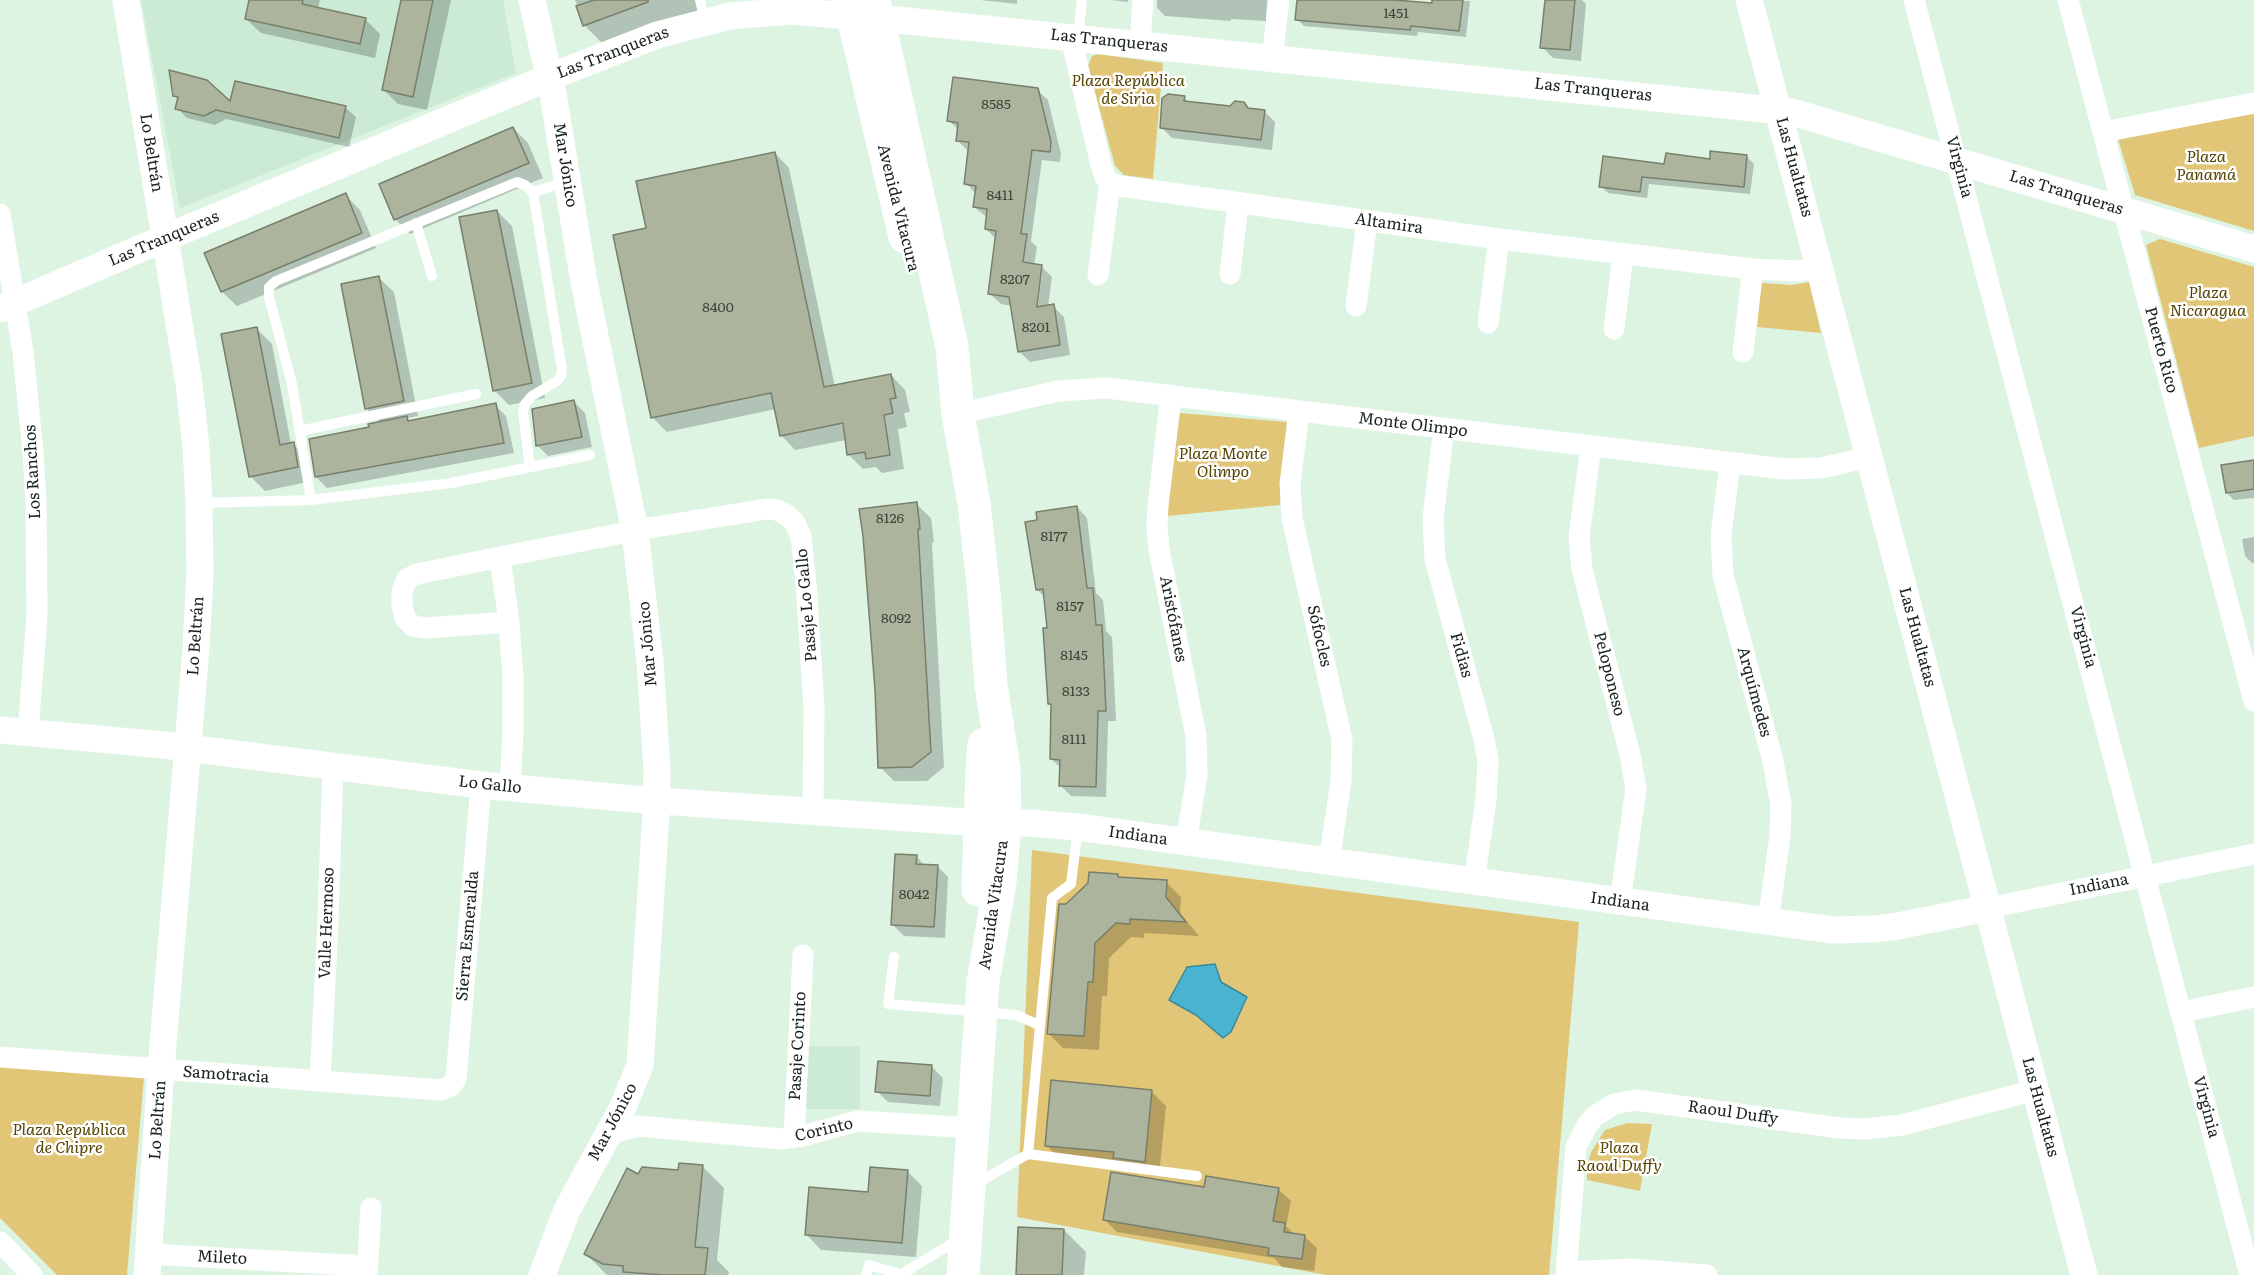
<!DOCTYPE html>
<html>
<head>
<meta charset="utf-8">
<style>
	body { margin:0 }
	canvas { display:block; background:#ddf4e3 }
</style>
</head>
<body>
<canvas width="2254" height="1275"></canvas>
<script>
const ctx = document.querySelector('canvas').getContext('2d');
ctx.lineJoin = 'round';
function paint(path, color) {
  ctx.fillStyle = color;
  ctx.fill(path, 'evenodd');
}
function shape(rows) {
  const path = new Path2D();
  for (const r of rows) {
    path.moveTo(r[0], r[1]);
    for (let i = 2; i < r.length; i += 2) path.lineTo(r[i], r[i + 1]);
  }
  return path;
}
function trace(path, color, width, dash) {
  ctx.strokeStyle = color;
  ctx.lineWidth = width;
  ctx.lineCap = dash ? 'butt' : 'round';
  ctx.setLineDash(dash || []);
  ctx.stroke(path);
}
function write(font, color, halo, rows, align = 'center') {
  ctx.font = font + ' Literata,serif';
  ctx.lineWidth = 5;
  ctx.setLineDash([]);
  ctx.textBaseline = 'middle';
  ctx.strokeStyle = halo;
  ctx.fillStyle = color;
  for (const [text, x, y, turn = 0] of rows) {
    ctx.save();
    ctx.translate(x, y);
    ctx.rotate((+turn || 0) * Math.PI / 180);
    ctx.textAlign = isNaN(turn) ? turn : align;
    if (halo) ctx.strokeText(text, 0, 0);
    ctx.fillText(text, 0, 0);
    ctx.restore();
  }
}
paint(shape([
	[141,0,503,0,516,73,180,208],
	[803,1046,860,1046,860,1109,802,1109]
]), '#ccebd5');
paint(shape([
	[1098,54,1163,63,1153,179,1124,175,1115,166,1088,66,1092,56],
	[2254,108,2254,231,2135,195,2118,139],
	[2160,239,2254,267,2254,436,2199,448,2146,245],
	[1809,282,1821,333,1757,327,1761,283,1792,285],
	[1180,413,1287,422,1280,505,1167,516],
	[1032,850,1579,922,1549,1275,1326,1275,1017,1217],
	[0,1065,144,1077,127,1275,57,1275,0,1218],
	[1627,1123,1652,1124,1640,1191,1587,1180,1587,1167,1591,1152,1605,1130]
]), '#e1c678');
const water = shape([
	[1215,964,1221,982,1247,997,1231,1032,1223,1038,1196,1015,1169,1000,1187,967,1215,964]
]);
paint(water, '#4ab4d0');
trace(water, '#3b889a', 1.5);
paint(shape([
	[250,0,320,0,318,9,365,19,380,34,375,58,261,33,246,19],
	[403,0,451,0,427,110,398,104,384,90],
	[575,0,702,0,704,10,606,47,584,25],
	[980,0,1017,0,1017,4],
	[1110,0,1128,0,1128,2],
	[1157,0,1267,0,1266,21,1231,19,1231,21,1165,16,1157,8],
	[1298,0,1380,0,1433,5,1434,0,1470,1,1466,37,1418,32,1417,36,1304,26,1297,19],
	[1547,0,1582,0,1586,4,1581,61,1553,58,1542,47],
	[236,83,346,108,356,117,349,147,226,119,215,125,187,118,177,108,179,100,174,95,231,103],
	[1037,90,1048,100,1061,154,1060,162,1042,160,1031,241,1037,247,1034,265,1041,266,1052,277,1048,307,1053,306,1064,317,1070,355,1030,362,1019,351,1012,306,1001,304,990,294,996,239,986,229,988,218,974,207,976,194,966,183,968,151,957,140,959,130,949,121],
	[1039,273,1042,273,1037,315,1034,314],
	[1184,98,1190,103,1264,111,1275,122,1272,150,1172,138,1161,127],
	[513,128,528,143,543,178,410,234,396,220,381,185],
	[775,153,789,168,835,387,891,375,905,390,910,412,904,413,907,427,898,429,904,469,882,473,876,467,863,469,848,454,846,440,795,450,781,435,776,409,667,432,653,418,648,229],
	[1747,157,1754,164,1750,194,1649,184,1647,198,1608,193,1601,186,1666,165],
	[345,195,360,210,376,248,237,306,222,292],
	[497,211,512,226,545,398,509,405,494,390],
	[379,278,394,292,418,416,407,418,410,422,495,405,506,416,514,453,327,488,316,477,371,428,381,423,367,409,343,285],
	[257,329,272,344,291,444,293,444,308,458,312,481,265,491,250,476],
	[574,402,585,413,592,447,548,456,537,445],
	[2254,461,2254,498,2234,500,2227,493],
	[916,504,931,518,934,542,932,543,944,767,927,781,894,781,880,767],
	[1077,507,1087,518,1096,593,1103,600,1106,631,1112,637,1116,721,1108,721,1106,797,1071,796,1060,785,1061,768,1051,759,1052,706,1049,703,1049,629,1046,598,1037,590,1038,521],
	[2254,537,2254,563,2252,563,2245,556,2242,539],
	[916,856,925,866,937,866,948,877,945,938,904,936,893,925],
	[1117,875,1121,879,1166,882,1181,897,1180,913,1199,936,1144,933,1144,938,1131,937,1109,958,1107,996,1102,996,1099,1050,1063,1048,1048,1033,1066,906],
	[932,1067,943,1078,940,1106,888,1102,877,1091],
	[1151,1091,1166,1106,1159,1176,1061,1160,1046,1145],
	[702,1166,724,1188,717,1260,729,1272,728,1275,607,1275,586,1254,639,1176,680,1172],
	[907,1171,922,1186,916,1257,821,1250,807,1235],
	[1205,1189,1278,1189,1291,1201,1286,1226,1295,1235,1304,1236,1317,1248,1314,1271,1282,1267,1274,1258,1117,1232,1105,1220],
	[1064,1230,1086,1252,1084,1275,1017,1275]
]), '#0003');
const building = shape([
	[249,0,303,0,302,4,366,18,360,44,245,19,249,0],
	[401,0,433,0,413,97,382,90,401,0],
	[594,0,648,0,648,2,583,26,576,6,594,0],
	[1297,0,1395,0,1432,3,1432,0,1463,0,1459,31,1411,26,1410,30,1295,20,1297,0],
	[1545,0,1575,0,1570,50,1540,48,1545,0],
	[169,70,207,80,230,101,235,81,346,106,339,138,216,110,204,116,175,109,178,97,173,96,169,70],
	[953,77,1038,88,1051,142,1050,152,1032,150,1021,234,1027,234,1023,262,1042,265,1037,307,1054,304,1060,345,1018,352,1009,297,988,294,996,231,985,229,987,209,973,207,976,186,964,184,969,142,956,141,958,123,947,121,953,77],
	[1168,94,1185,96,1184,101,1230,106,1235,101,1244,102,1248,108,1265,110,1261,140,1160,128,1162,98,1168,94],
	[513,127,529,163,394,220,379,184,513,127],
	[1710,151,1747,155,1744,187,1642,177,1640,192,1599,187,1603,156,1664,164,1666,153,1710,159,1710,151],
	[775,152,824,387,891,374,896,398,890,399,893,413,884,415,890,455,866,459,865,452,847,455,843,423,780,436,771,393,651,418,613,235,646,228,636,181,775,152],
	[346,193,362,233,221,292,204,253,346,193],
	[497,210,532,383,493,391,459,217,497,210],
	[379,276,404,401,365,409,341,284,379,276],
	[257,327,280,445,294,442,298,467,249,477,221,334,257,327],
	[574,400,582,437,536,446,532,409,574,400],
	[496,403,504,443,315,477,309,439,369,427,368,424,407,416,408,421,496,403],
	[2254,460,2254,489,2226,493,2221,465,2254,460],
	[917,502,920,529,918,529,931,752,912,767,878,768,875,690,863,536,859,509,917,502],
	[1077,506,1087,588,1093,588,1096,625,1102,625,1106,711,1098,711,1096,787,1059,786,1060,760,1050,759,1051,704,1048,704,1046,674,1043,628,1047,628,1043,589,1036,590,1025,522,1037,520,1036,512,1077,506],
	[895,854,917,855,916,864,938,865,934,927,891,925,895,854],
	[1089,872,1118,874,1118,877,1167,880,1166,897,1186,922,1130,919,1130,924,1116,923,1095,943,1093,982,1088,982,1084,1036,1047,1034,1059,904,1066,904,1088,883,1089,872],
	[878,1061,932,1065,930,1096,875,1092,878,1061],
	[1051,1080,1152,1090,1145,1162,1113,1158,1114,1152,1045,1146,1051,1080],
	[679,1163,703,1165,695,1247,708,1248,705,1275,663,1275,623,1272,623,1266,603,1264,584,1254,627,1168,638,1174,642,1167,678,1170,679,1163],
	[870,1167,908,1170,902,1243,805,1235,809,1187,868,1192,870,1167],
	[1111,1172,1204,1187,1206,1176,1279,1188,1273,1221,1285,1223,1284,1232,1305,1235,1302,1259,1268,1255,1269,1248,1103,1220,1111,1172],
	[1018,1227,1064,1229,1062,1275,1016,1275,1018,1227]
]);
paint(building, '#adb49e');
trace(building, '#787f6a', 1.5);
trace(shape([
	[700,0,705,21],
	[1078,38,1082,0],
	[533,192,567,182],
	[416,223,432,276],
	[299,431,476,394],
	[311,500,292,384,269,297,269,287,276,281,517,182,525,185,533,192,562,370,561,376,557,381,532,396,525,404,523,412,530,467],
	[199,503,311,500,451,483,590,455],
	[894,957,888,1004,1016,1015,1039,1025],
	[1028,1154,1052,898,1071,884,1078,827],
	[976,1184,1028,1154,1197,1176],
	[866,1275,869,1265,900,1274],
	[900,1275,961,1238]
]), '#fff', 10);
trace(shape([
	[1914,0,2250,1275],
	[2068,0,2254,701],
	[1071,38,1101,165,1105,177,1110,183,1120,186,1499,239,1753,269,1797,271,1820,268],
	[1140,44,1143,0],
	[1272,58,1279,0],
	[2103,132,2254,103],
	[0,214,23,352,33,452,36,502,37,617,28,732],
	[1230,274,1238,204],
	[1098,275,1110,183],
	[1356,306,1367,221],
	[1488,323,1499,239],
	[1614,329,1623,254],
	[1743,352,1753,269],
	[1171,395,1158,505,1157,527,1159,549,1196,736,1197,775,1186,842],
	[1299,411,1290,484,1292,518,1342,740,1341,781,1329,862],
	[958,414,1058,391,1107,388,1785,469,1821,468,1869,457],
	[1444,428,1433,518,1435,559,1484,739,1488,761,1486,800,1474,882],
	[1591,446,1579,537,1582,569,1630,755,1636,789,1620,902],
	[1730,463,1721,535,1723,575,1773,761,1781,805,1780,836,1768,922],
	[500,557,509,622,513,677,513,732,510,788],
	[509,622,426,628,413,626,405,618,402,605,402,591,407,579,417,574,500,557,649,528,767,509,777,510,787,515,795,523,801,536,806,584,814,707,813,812],
	[1988,908,2254,854],
	[2181,1012,2254,997],
	[0,1057,441,1090,451,1086,456,1079,481,785],
	[320,1081,328,922,333,765],
	[608,1134,638,1126,781,1139,802,1136,858,1121,974,1128],
	[794,1137,803,955],
	[0,1242,32,1275],
	[148,1254,368,1266],
	[1567,1272,1630,1269,1707,1275],
	[367,1275,371,1208],
	[1566,1275,1576,1147,1587,1125,1595,1116,1614,1104,1636,1100,1839,1128,1864,1129,1902,1125,2035,1090]
]), '#fff', 21);
trace(shape([
	[126,0,189,384,196,447,199,503,200,573,196,649,161,1069,147,1275],
	[532,0,553,94,584,282,635,531,650,662,657,769,656,813,640,1065,623,1107,567,1210,542,1275],
	[1749,0,2084,1275],
	[0,309,165,238,550,77,657,35,730,16,791,11,898,20,1792,112,2254,249],
	[0,730,164,745,481,785,645,800,981,823,1030,823,1078,827,1833,930,1874,929,1898,926,1988,908]
]), '#fff', 27);
trace(shape([
	[849,0,905,237],
	[874,0,952,347,958,414,974,504,984,594,991,685,1004,769,1005,823,1000,882,983,982,963,1275],
	[978,890,982,769,984,744]
]), '#fff', 33);
write('14px', '#3e463c', null, [
	["1451",1396,14],
	["8585",996,105],
	["8411",1000,196],
	["8207",1015,280],
	["8400",718,308],
	["8201",1036,328],
	["8126",890,519],
	["8177",1054,537],
	["8157",1070,607],
	["8092",896,619],
	["8145",1074,656],
	["8133",1076,692],
	["8111",1074,740],
	["8042",914,895]
]);
write('16px', '#19221c', '#fff', [
	["Las Tranqueras",1109,41,6],
	["Las Tranqueras",613,53,-21],
	["Las Tranqueras",1593,90,6],
	["Lo Beltrán",151,153,81],
	["Mar Jónico",565,165,81],
	["Las Hualtatas",1794,167,75],
	["Virginia",1959,167,75],
	["Las Tranqueras",2066,193,17],
	["Avenida Vitacura",898,208,76],
	["Altamira",1389,224,8],
	["Las Tranqueras",164,239,-23],
	["Puerto Rico",2161,350,75],
	["Monte Olimpo",1413,425,7],
	["Los Ranchos",33,472,-93],
	["Pasaje Lo Gallo",807,605,-95],
	["Aristófanes",1173,619,79],
	["Lo Beltrán",196,636,-86],
	["Sófocles",1319,636,77],
	["Las Hualtatas",1917,637,75],
	["Virginia",2083,637,75],
	["Mar Jónico",648,644,-95],
	["Fidias",1461,655,74],
	["Peloponeso",1609,674,76],
	["Arquímedes",1754,692,75],
	["Lo Gallo",490,785,6],
	["Indiana",1138,836,8],
	["Indiana",2099,885,-11],
	["Indiana",1620,902,8],
	["Avenida Vitacura",994,905,-82],
	["Valle Hermoso",327,923,-88],
	["Sierra Esmeralda",468,936,-85],
	["Pasaje Corinto",798,1046,-87],
	["Samotracia",226,1075,4],
	["Las Hualtatas",2040,1107,75],
	["Virginia",2206,1107,75],
	["Raoul Duffy",1733,1113,8],
	["Lo Beltrán",158,1120,-86],
	["Mar Jónico",613,1122,-62],
	["Corinto",824,1130,-13],
	["Mileto",222,1258,3]
]);
write('italic 16px', '#554300', '#fff', [
	["Plaza República",1128,81],
	["de Siria",1128,99],
	["Plaza",2206,157],
	["Panamá",2206,175],
	["Plaza",2208,293],
	["Nicaragua",2208,311],
	["Plaza Monte",1223,454],
	["Olimpo",1223,472],
	["Plaza República",69,1130],
	["de Chipre",69,1148],
	["Plaza",1619,1148],
	["Raoul Duffy",1619,1166]
]);
</script>
</body>
</html>
